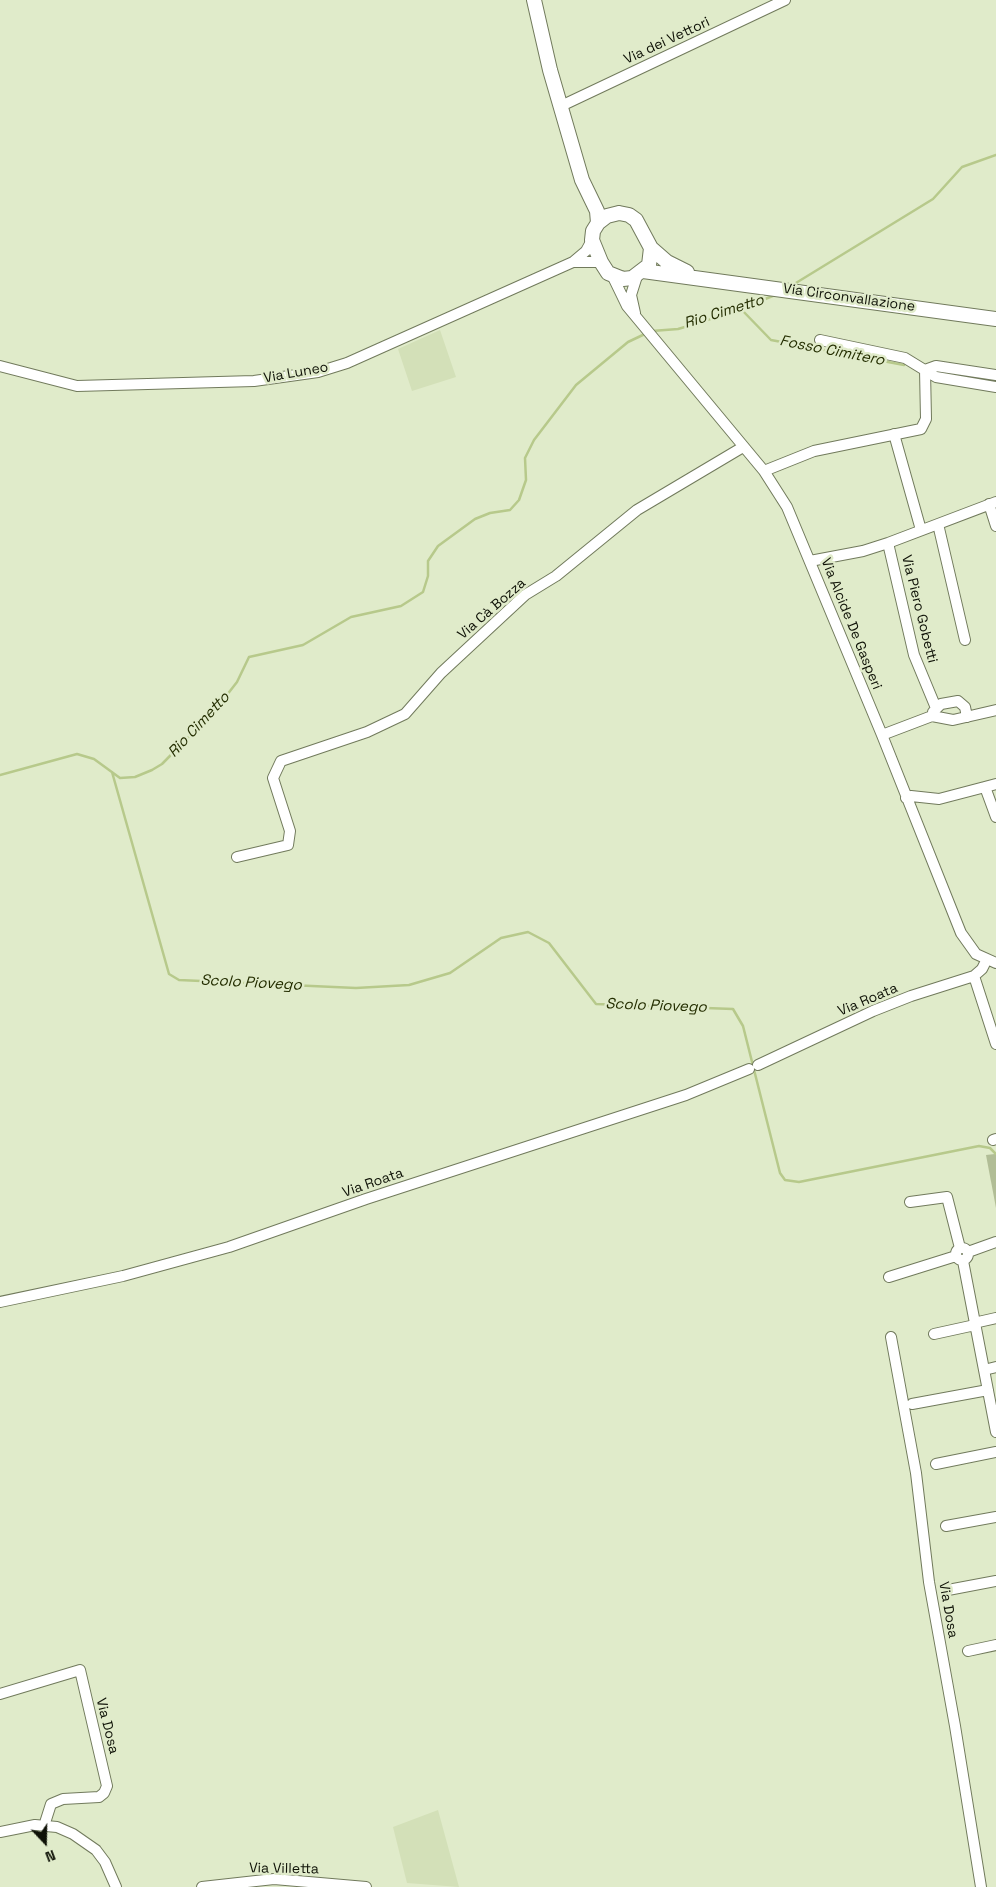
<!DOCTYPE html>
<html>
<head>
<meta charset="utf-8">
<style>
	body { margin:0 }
	#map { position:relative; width:996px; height:1887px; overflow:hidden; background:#e0ebca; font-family:"Space Grotesk",sans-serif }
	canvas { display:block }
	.north { position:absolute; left:20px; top:1817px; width:50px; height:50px; -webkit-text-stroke:4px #e0ebca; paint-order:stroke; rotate:159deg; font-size:14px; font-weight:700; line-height:20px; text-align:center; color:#0e1106 }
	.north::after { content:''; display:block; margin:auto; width:18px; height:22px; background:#0e1106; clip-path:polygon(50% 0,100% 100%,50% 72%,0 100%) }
</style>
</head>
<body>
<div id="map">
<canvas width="996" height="1887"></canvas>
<div class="north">N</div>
</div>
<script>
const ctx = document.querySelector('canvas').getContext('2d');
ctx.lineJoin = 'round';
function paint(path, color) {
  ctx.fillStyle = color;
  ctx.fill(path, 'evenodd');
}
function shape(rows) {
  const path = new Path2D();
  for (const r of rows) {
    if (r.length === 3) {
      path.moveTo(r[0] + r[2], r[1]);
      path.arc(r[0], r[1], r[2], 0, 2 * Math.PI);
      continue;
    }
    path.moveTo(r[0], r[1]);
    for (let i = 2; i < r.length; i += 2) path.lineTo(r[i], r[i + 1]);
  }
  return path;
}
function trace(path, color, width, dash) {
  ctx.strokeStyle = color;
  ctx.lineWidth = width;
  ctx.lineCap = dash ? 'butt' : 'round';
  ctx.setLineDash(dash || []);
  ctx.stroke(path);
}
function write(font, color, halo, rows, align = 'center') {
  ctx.font = font + ' "Space Grotesk",sans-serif';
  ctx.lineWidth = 5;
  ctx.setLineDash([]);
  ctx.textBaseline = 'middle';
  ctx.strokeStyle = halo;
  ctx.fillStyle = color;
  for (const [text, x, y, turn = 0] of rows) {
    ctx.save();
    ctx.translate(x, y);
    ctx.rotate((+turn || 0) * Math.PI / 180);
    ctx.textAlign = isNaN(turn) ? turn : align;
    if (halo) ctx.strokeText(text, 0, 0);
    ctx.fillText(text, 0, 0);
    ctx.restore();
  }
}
paint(shape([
	[440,330,456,377,412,391,398,349],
	[438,1810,459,1887,407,1883,393,1827]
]), '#d3e0b8');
paint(shape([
	[995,1154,996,1155,996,1208,986,1155]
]), '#b1bd96');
trace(shape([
	[791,286,933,199,962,167,996,155],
	[741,309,771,340,904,365],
	[652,331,678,329,695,324,741,309,775,295],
	[112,772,169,974,179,980,356,988,409,985,450,973,501,938,528,932,549,943,596,1004,733,1009,743,1026,780,1173,785,1180,799,1182,979,1146,990,1148,996,1154],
	[0,775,77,754,94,759,120,778,135,777,152,770,162,764,216,709,237,682,249,657,303,645,351,617,401,606,423,592,428,576,428,561,438,546,475,519,490,513,510,510,519,500,526,480,525,458,534,440,576,385,628,342,647,333]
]), '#b7c98b', 2.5);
const minor = shape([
	[561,106,785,0],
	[573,262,601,262],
	[612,275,627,306,764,471,787,507,882,735,961,933,976,954,996,963],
	[635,313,631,295,637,276],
	[820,340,905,358,936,377,996,387],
	[0,366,77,386,254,381,318,372,347,363,573,262,586,251,592,240],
	[925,370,936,366,996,375],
	[894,434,921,530],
	[764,471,814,451,921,429,926,419,925,370],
	[989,504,996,526],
	[938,524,965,640],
	[888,543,914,655,936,708],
	[810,561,863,551,888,543,996,502],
	[933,712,941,704,958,701,965,707,967,717],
	[882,735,932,716,953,720,996,710],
	[985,787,996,817],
	[906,798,911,796,939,799,996,784],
	[237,857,288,845,290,831,273,778,281,761,367,732,405,714,441,673,525,595,556,576,637,510,743,447],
	[974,976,996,1044],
	[758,1065,873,1011,911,996,974,976,982,969,986,961],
	[993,1140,996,1139],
	[910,1202,947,1197,960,1248],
	[962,1254,6],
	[968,1252,996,1242],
	[963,1261,996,1432],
	[889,1277,956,1256],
	[0,1302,123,1276,229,1247,366,1199,686,1095,749,1069],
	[974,1323,996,1318],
	[934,1334,975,1325],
	[891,1337,916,1473,929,1582,955,1726,981,1887],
	[984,1370,996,1367],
	[912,1404,988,1390],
	[936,1464,996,1452],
	[946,1526,996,1517],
	[948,1590,996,1581],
	[968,1651,996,1645],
	[0,1694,80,1670,107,1786,104,1793,99,1797,63,1799,51,1804,44,1826],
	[0,1832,35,1825,57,1827,73,1834,96,1850,105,1862,116,1887],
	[202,1887,274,1879,366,1887]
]);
const major = shape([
	[534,0,550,70,582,180,597,211,598,223],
	[619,213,629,215,636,220,651,248,649,265,632,278,623,279,608,273,601,262,592,240,593,231,598,223,607,216,619,213],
	[651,248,667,262,687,272],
	[643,271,996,319]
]);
trace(minor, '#717a5c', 12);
trace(major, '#717a5c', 16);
trace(minor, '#fff', 10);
trace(major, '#fff', 14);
write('14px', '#0e1106', '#e0ebca', [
	["Via dei Vettori",667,41,-25],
	["Via Circonvallazione",849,298,8],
	["Via Luneo",296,373,-10],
	["Via Cà Bozza",492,609,-41],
	["Via Piero Gobetti",919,609,76],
	["Via Alcide De Gasperi",851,624,68],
	["Via Roata",868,1000,-23],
	["Via Roata",373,1183,-19],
	["Via Dosa",948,1610,80],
	["Via Dosa",107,1726,76],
	["Via Villetta",284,1869,1]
]);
write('italic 15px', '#242e00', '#e0ebca', [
	["Rio Cimetto",724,312,-17],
	["Fosso Cimitero",832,351,11],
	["Rio Cimetto",199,725,-47],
	["Scolo Piovego",251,983,3],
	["Scolo Piovego",656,1006,2]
]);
</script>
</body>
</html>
